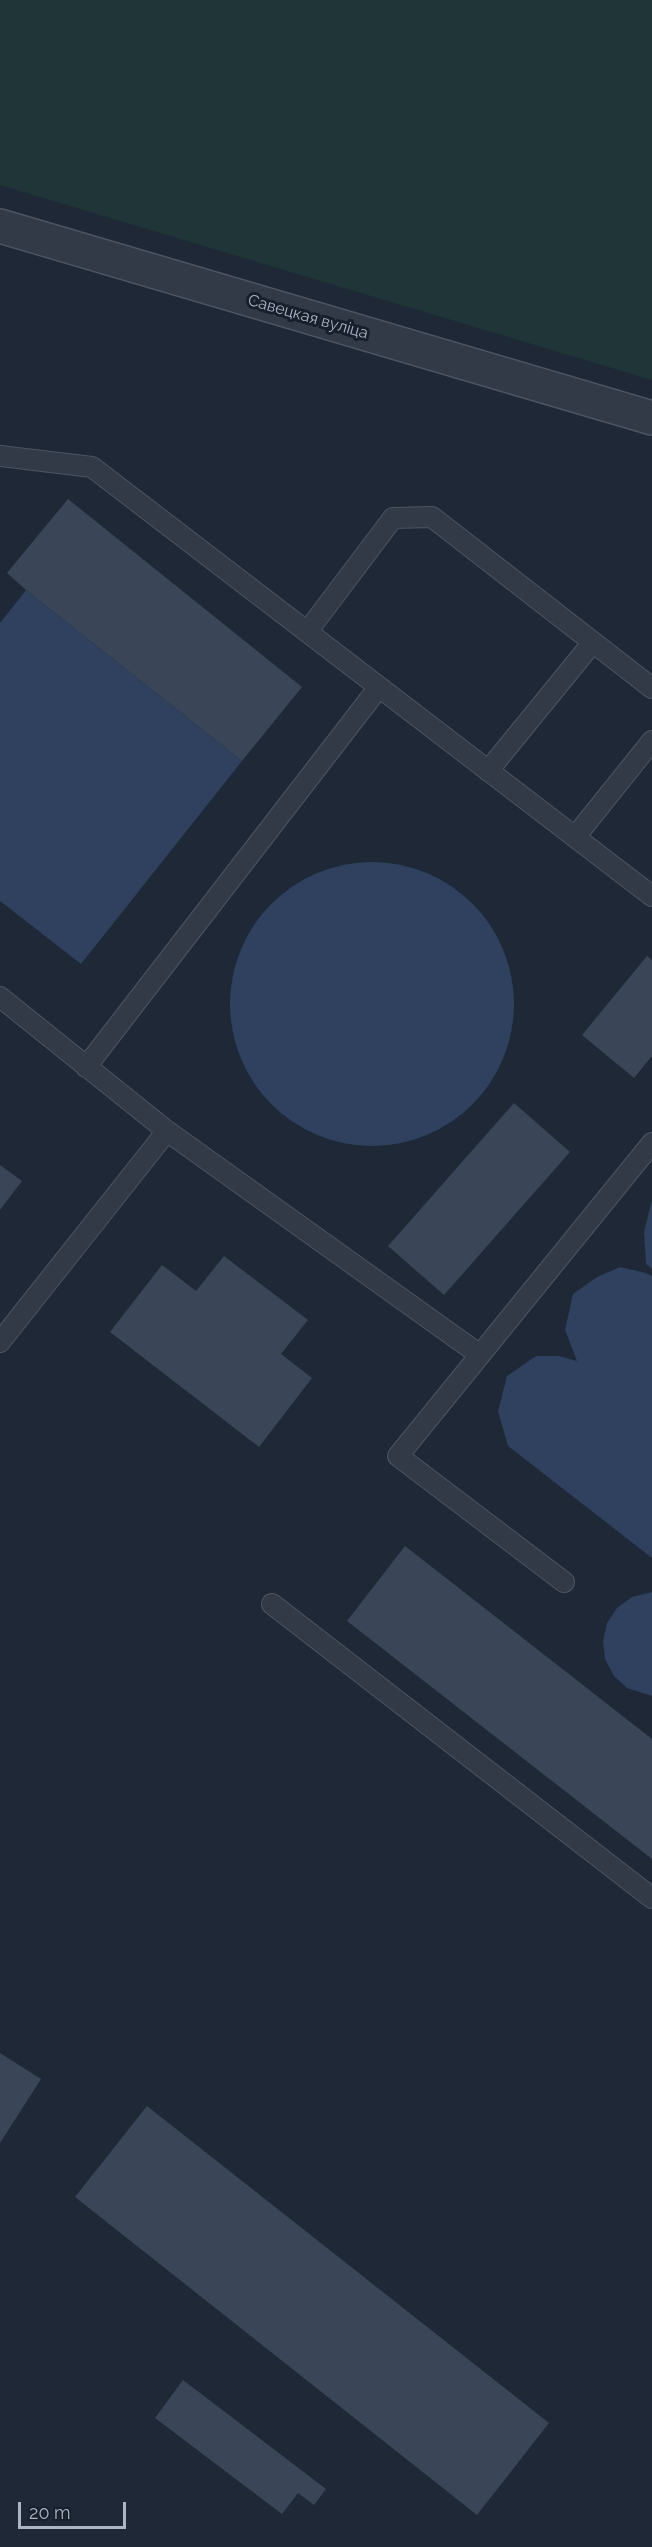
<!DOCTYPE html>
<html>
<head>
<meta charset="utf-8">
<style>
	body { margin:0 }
	#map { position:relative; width:652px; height:2547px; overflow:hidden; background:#1e2837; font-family:Raleway,sans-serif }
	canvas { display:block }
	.scale { position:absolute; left:18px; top:2502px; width:108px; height:27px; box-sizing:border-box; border:3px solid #abb5c5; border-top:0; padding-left:8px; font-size:18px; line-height:21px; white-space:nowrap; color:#abb5c5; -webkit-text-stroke:4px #171f2c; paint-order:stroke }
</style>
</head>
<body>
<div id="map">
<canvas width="652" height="2547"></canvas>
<div class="scale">20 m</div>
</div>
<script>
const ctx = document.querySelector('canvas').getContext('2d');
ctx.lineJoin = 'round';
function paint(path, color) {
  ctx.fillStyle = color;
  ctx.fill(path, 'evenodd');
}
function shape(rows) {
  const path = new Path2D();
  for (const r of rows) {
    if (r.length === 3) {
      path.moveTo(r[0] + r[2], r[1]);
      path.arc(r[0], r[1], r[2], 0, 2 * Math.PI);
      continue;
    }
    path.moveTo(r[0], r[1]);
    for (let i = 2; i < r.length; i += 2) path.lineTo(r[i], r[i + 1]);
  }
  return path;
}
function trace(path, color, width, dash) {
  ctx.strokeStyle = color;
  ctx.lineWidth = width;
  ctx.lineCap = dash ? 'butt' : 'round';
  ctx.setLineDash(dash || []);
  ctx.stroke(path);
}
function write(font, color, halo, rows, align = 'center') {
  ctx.font = font + ' Raleway,sans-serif';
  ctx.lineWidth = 6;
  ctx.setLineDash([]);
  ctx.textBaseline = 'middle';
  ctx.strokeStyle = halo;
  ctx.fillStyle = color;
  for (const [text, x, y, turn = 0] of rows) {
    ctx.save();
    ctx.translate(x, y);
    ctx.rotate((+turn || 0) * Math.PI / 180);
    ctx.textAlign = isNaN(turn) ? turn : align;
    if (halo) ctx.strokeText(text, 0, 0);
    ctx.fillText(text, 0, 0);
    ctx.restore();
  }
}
paint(shape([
	[0,0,652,0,652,380,0,185]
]), '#203538');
paint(shape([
	[26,590,242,761,81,964,0,901,0,623],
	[372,1004,142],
	[652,1200,652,1269,646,1264,644,1232],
	[620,1267,646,1273,652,1276,652,1558,508,1446,498,1411,507,1376,536,1356,559,1356,577,1361,565,1330,573,1294,597,1277],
	[652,1592,652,1696,627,1688,614,1676,605,1659,603,1641,607,1623,617,1608,632,1597]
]), '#2f415e');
paint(shape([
	[68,499,302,687,242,761,26,590,7,573],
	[647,956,652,960,652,1056,634,1078,582,1035],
	[514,1103,570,1152,444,1295,388,1246],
	[0,1165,22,1181,0,1210],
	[224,1256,308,1320,281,1354,312,1378,259,1447,110,1332,162,1265,196,1291],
	[405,1546,652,1739,652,1859,347,1621],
	[0,2053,41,2079,0,2143],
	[147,2106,549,2423,477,2515,75,2197],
	[183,2380,326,2489,314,2505,298,2493,282,2514,155,2418]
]), '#3a4658');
const service = shape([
	[0,456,92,467,652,896],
	[307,632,393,518,432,517,652,688],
	[488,771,593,642],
	[575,837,652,741],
	[0,997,167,1131,0,1342],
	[86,1067,379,687],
	[167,1131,480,1355],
	[564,1582,398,1456,652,1143],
	[272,1604,652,1898]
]);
const tertiary = shape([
	[0,226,652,418]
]);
trace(service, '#4c5563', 22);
trace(tertiary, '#4c5563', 36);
trace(service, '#323a48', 20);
trace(tertiary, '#323a48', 33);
write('16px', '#abb5c5', '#171f2c', [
	["Савецкая вуліца",308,317,16]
]);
</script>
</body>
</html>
